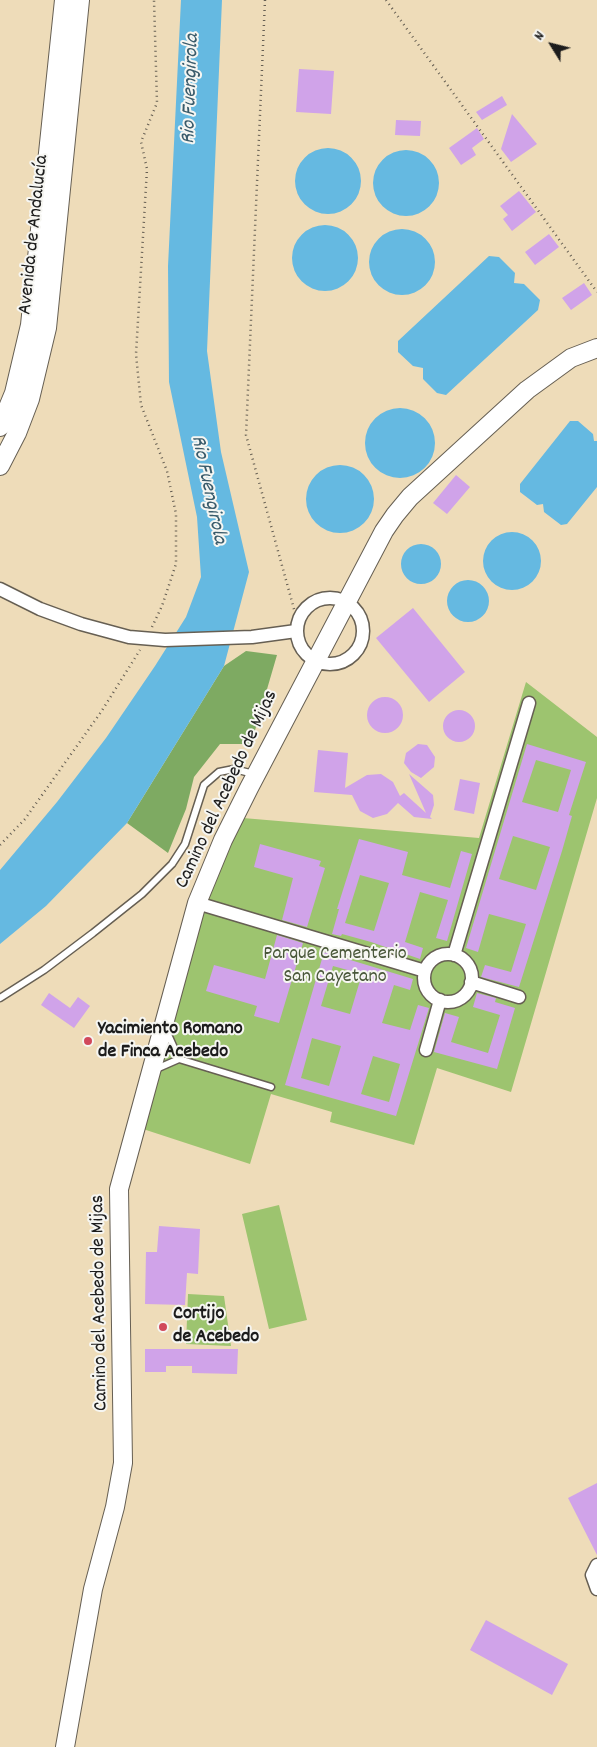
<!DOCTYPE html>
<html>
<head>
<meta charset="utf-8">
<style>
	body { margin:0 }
	#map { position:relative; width:597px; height:1747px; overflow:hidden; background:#eedcb9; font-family:Dekko,sans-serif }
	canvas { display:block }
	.north { position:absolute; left:527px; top:20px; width:50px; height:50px; -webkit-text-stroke:4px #f6f6f2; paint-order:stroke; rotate:306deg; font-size:14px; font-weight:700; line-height:20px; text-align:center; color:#1c1c1c }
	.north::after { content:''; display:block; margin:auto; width:18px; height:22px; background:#1c1c1c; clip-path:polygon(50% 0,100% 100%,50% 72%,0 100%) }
</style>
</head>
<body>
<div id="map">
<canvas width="597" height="1747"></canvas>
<div class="north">N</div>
</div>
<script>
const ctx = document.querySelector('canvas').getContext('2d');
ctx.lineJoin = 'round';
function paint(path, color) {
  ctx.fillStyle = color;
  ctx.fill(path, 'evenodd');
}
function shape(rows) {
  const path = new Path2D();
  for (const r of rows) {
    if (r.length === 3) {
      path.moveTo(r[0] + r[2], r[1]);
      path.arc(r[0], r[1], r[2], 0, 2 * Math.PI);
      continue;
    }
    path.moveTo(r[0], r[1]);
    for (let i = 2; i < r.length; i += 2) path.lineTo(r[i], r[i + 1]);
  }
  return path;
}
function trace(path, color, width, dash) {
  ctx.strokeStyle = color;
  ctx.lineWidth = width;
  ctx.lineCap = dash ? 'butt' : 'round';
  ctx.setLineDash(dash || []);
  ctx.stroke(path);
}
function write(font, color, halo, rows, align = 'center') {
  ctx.font = font + ' Dekko,sans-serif';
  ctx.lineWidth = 4;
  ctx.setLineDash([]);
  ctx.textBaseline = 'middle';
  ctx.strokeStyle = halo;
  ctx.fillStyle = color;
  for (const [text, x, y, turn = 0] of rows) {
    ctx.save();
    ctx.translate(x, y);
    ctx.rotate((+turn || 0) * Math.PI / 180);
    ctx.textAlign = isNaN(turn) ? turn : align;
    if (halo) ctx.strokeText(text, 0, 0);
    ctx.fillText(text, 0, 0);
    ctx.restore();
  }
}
paint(shape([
	[526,682,597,737,597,798,511,1092,437,1068,414,1145,330,1122,332,1112,271,1094,250,1164,143,1129,165,1056,204,903,243,818,479,838],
	[279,1205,307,1320,269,1329,242,1214],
	[188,1294,224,1296,231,1346,186,1344]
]), '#9dc46f');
paint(shape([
	[246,651,277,655,251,744,220,744,194,777,186,809,168,853,127,823,224,666]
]), '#7eaa62');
paint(shape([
	[181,0,222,0,207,351,221,452,249,572,224,666,127,823,46,906,0,944,0,870,57,802,106,738,155,666,186,617,201,577,197,517,169,382,168,266],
	[328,181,33],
	[406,183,33],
	[325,258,33],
	[402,262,33],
	[489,256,499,257,515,273,514,283,524,284,540,300,538,310,446,395,437,393,423,379,423,368,413,366,398,352,398,341],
	[400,443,35],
	[570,421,578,421,593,434,594,441,597,441,597,487,567,524,561,525,544,512,543,504,537,505,520,492,520,484],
	[340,499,34],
	[512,561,29],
	[421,564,20],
	[468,601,21]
]), '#65b9e1');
paint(shape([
	[299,69,334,71,331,114,296,112],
	[502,96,507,105,482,120,476,112],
	[512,114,537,144,511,162,501,149],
	[396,120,421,121,420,136,395,135],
	[477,128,484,139,472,148,476,155,461,165,449,148],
	[519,191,536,212,512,231,503,219,508,215,500,206],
	[549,234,559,247,535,265,525,252],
	[584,283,592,295,571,310,562,298],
	[456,475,470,487,447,514,433,503],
	[413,608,465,672,429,702,376,638],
	[385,715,18],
	[459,726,16],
	[418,744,427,745,435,757,434,767,421,778,411,772,404,763,406,753],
	[527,744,586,762,569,815,572,816,562,851,519,987,481,977,485,965,511,972,526,924,489,914,478,952,466,948],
	[536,760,571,770,558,812,522,802],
	[513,836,550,847,536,890,499,879],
	[318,750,348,753,345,788,367,775,381,774,393,782,400,796,404,793,426,813,409,774,433,795,434,805,430,817,432,819,414,817,398,803,387,814,373,818,360,811,352,795,314,792],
	[460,779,480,783,474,814,454,810],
	[359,839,408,852,402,875,450,888,461,851,472,854,447,941,436,938,448,900,420,892,405,942,423,948,420,959,371,942,342,934,341,936,332,934,339,909,337,909],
	[360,875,389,883,374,931,345,923],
	[260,844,321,861,319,866,325,868,307,927,282,920,293,878,254,867],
	[277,935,303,943,279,1023,254,1016,257,1006,206,991,214,965,265,979],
	[324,952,413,979,410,990,394,985,382,1023,410,1030,418,1005,429,1008,396,1116,285,1085],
	[333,966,362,974,350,1014,321,1006],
	[312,1038,341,1046,329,1086,301,1078],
	[373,1056,400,1064,389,1102,361,1094],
	[49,993,70,1008,78,997,90,1006,74,1028,41,1005],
	[477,993,496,998,495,1002,515,1008,497,1069,434,1052,445,1013,459,1017,451,1042,488,1053,500,1015,473,1007],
	[159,1226,200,1229,198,1274,187,1273,185,1305,145,1304,146,1252,157,1252],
	[145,1349,238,1349,237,1374,192,1373,192,1366,166,1366,166,1372,145,1372],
	[597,1483,597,1555,568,1498],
	[486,1620,568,1664,552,1695,470,1650]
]), '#d0a3e9');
const lane = shape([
	[0,998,44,970,93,933,142,894,172,864,185,844,204,785,219,772,234,769,254,774],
	[166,1030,179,1059],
	[154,1070,179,1059,271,1087]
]);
const street = shape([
	[0,589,40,609,81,624,129,637,165,640,252,637,296,631],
	[330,631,33],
	[197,903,425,971],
	[448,978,24],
	[454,955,529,703],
	[471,982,519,997],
	[426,1050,440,1000],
	[597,1565,592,1575,597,1589]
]);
const secondary = shape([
	[0,427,14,393,30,325,64,0],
	[0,466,17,433,30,399,47,328,80,0],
	[65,1747,93,1589,115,1507,123,1463,119,1189,197,903,223,840,249,788,384,531,395,515,410,497,527,390,571,358,597,348]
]);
trace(lane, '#665f53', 9);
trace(street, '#665f53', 15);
trace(secondary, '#665f53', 20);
trace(shape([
	[265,0,246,435,297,620],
	[386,0,597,292],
	[152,627,162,606,176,564,176,514,167,471,141,405,136,354,147,169,141,142,157,103,154,0],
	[0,845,25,819,101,712,140,650]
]), '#665f53', 2.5, [1, 4]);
trace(lane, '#fff', 6);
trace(street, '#fff', 12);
trace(secondary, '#fff', 18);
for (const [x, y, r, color] of [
	[88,1041,5,"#d1495b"],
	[163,1327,5,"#d1495b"]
]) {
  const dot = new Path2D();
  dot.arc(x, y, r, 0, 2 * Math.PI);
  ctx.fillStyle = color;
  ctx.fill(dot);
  trace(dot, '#f6f6f2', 2);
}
write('20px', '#1c1c1c', '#f6f6f2', [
	["Avenida de Andalucía",35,235,-84],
	["Camino del Acebedo de Mijas",228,790,-65],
	["Camino del Acebedo de Mijas",101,1303,-91]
]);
write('20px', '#495739', '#f6f6f2', [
	["Parque Cementerio",335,955],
	["San Cayetano",335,978]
]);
write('bold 20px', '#1c1c1c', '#f6f6f2', [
	["Yacimiento Romano",98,1030],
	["de Finca Acebedo",98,1053],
	["Cortijo",173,1315],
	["de Acebedo",173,1338]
], 'left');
write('italic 21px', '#395b6b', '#f6f6f2', [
	["Rio Fuengirola",192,89,-88],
	["Rio Fuengirola",207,490,78]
]);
</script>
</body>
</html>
